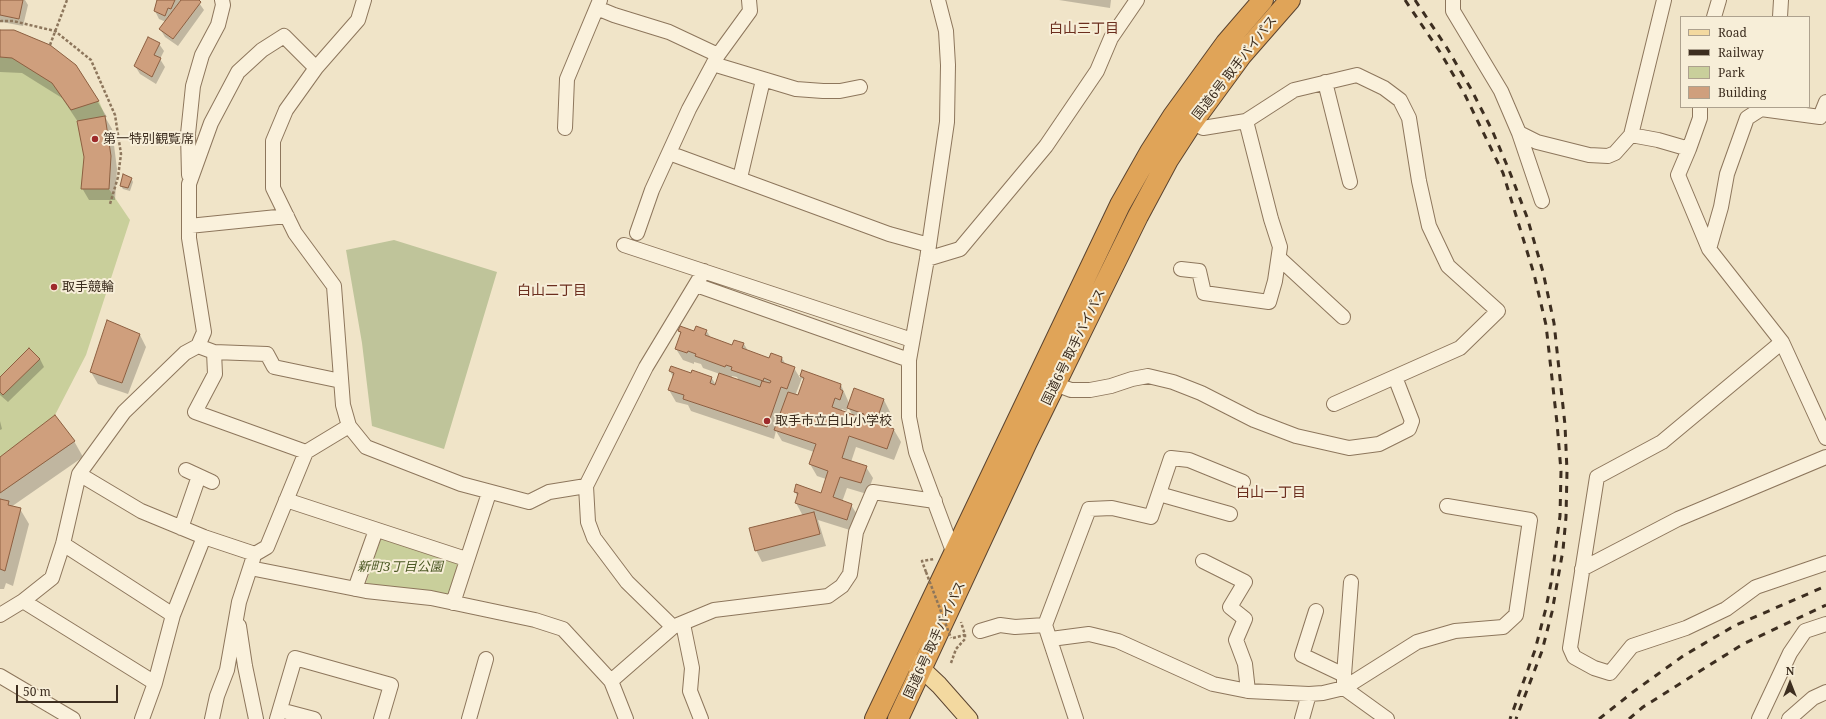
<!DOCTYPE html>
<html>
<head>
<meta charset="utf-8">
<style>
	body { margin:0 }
	#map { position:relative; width:1826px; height:719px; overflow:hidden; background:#f0e4c8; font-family:"Noto Serif",serif }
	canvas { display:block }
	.legend { position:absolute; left:1680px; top:16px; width:130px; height:92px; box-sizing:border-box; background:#f7eed8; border:1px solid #ada18e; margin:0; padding:5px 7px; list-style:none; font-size:12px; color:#3d2e20 }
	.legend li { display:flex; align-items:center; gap:8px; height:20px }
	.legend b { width:20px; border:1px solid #ada18e }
	.north { position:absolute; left:1770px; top:663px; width:40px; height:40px; -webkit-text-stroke:3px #f7eed8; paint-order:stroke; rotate:0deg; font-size:11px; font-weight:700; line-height:16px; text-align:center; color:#3d2e20 }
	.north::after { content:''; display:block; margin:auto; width:14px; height:18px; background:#3d2e20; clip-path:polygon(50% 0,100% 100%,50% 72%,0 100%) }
	.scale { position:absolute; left:16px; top:685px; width:102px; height:18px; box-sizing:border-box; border:2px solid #3d2e20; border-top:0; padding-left:5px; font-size:12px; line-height:14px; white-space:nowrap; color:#3d2e20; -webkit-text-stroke:3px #f7eed8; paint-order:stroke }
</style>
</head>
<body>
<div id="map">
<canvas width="1826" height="719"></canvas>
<ul class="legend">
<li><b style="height:5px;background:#f3d9a0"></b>Road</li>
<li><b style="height:5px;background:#3d2e20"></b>Railway</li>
<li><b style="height:11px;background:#c9cf9b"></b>Park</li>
<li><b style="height:11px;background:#cf9f7d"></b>Building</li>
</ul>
<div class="north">N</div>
<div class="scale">50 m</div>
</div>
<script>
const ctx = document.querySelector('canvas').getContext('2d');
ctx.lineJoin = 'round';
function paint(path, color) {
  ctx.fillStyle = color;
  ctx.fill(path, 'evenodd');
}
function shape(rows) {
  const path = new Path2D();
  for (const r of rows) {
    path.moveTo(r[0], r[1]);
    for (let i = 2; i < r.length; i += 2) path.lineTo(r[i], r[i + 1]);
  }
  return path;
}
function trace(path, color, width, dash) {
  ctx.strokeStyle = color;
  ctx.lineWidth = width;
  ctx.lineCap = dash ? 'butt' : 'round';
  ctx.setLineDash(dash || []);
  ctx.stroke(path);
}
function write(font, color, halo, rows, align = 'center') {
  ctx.font = font + ' "Noto Serif","Noto Sans JP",serif';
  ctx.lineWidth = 4;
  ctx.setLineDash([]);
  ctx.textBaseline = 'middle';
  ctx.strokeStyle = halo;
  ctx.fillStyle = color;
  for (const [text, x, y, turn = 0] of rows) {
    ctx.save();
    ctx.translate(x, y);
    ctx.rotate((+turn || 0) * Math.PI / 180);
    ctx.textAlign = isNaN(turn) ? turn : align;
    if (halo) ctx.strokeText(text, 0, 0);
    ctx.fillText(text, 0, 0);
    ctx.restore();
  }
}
paint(shape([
	[0,30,14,30,50,45,76,65,99,101,105,116,111,156,109,189,130,220,86,355,55,415,75,441,0,493],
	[381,538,466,559,453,603,366,583]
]), '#c9cf9b');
paint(shape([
	[394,240,497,272,444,449,372,426,362,343,346,250]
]), '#bfc49a');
paint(shape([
	[0,0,25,0,28,5,23,26,2,22,0,19],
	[159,0,197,0,204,10,178,46,165,37,160,29,166,22,159,19,155,11],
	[1059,0,1111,0,1110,8],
	[0,31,75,65,107,117,105,117,112,129,117,169,115,200,89,200,82,188,85,157,78,122,62,98,22,73,0,72],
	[159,44,164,51,160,59,165,67,156,84,140,74,135,66],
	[131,178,133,182,130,191,123,189,121,186],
	[706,330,711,338,733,346,734,341,744,344,748,351,770,359,782,358,786,365,794,368,800,378,802,371,841,385,849,403,884,400,890,412,885,427,894,430,901,442,894,460,856,447,851,462,866,467,873,478,867,494,847,488,842,502,851,505,858,516,853,531,818,520,826,546,762,562,756,550,803,516,796,503,798,497,795,492,821,494,826,479,817,476,810,464,814,452,782,441,776,431,774,439,691,411,688,405,676,402,669,390,673,377,670,371,711,377,716,385,720,374,703,368,701,364,694,362,694,364,683,360,676,349,681,335,679,331,694,332],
	[732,376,737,377,739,381,731,379],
	[802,378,804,381,798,397,795,396],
	[848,407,853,416,841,412,842,409,847,411],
	[140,335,146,347,128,394,98,384,91,372],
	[29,350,40,359,44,367,8,402,0,395,0,378],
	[0,421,2,429,0,430],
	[74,441,83,457,11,507,20,509,29,524,13,586,6,583,4,589,0,589,0,458]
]), '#0003');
const building = shape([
	[0,0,23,0,19,19,0,15,0,0],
	[157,0,175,0,171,9,168,8,165,16,154,11,157,0],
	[181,0,199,0,201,2,173,39,159,29,181,0],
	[0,30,14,30,50,45,76,65,99,101,71,110,52,83,12,58,0,57,0,30],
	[148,37,160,43,154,55,161,58,152,77,134,66,148,37],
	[105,116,111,156,109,189,81,189,84,157,77,121,105,116],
	[123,174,132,178,128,188,120,186,123,174],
	[107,320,140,334,122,383,90,372,107,320],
	[680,326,694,331,696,326,707,330,705,335,732,345,734,340,744,343,742,348,769,358,771,353,782,357,781,362,795,367,787,389,781,387,767,427,683,399,684,395,668,390,674,373,669,371,671,366,691,373,692,370,712,377,710,383,715,385,719,373,760,387,762,381,770,383,771,381,764,378,763,381,731,370,732,367,726,365,725,367,695,356,696,354,688,351,687,353,675,349,681,332,678,331,680,326],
	[29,348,40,359,3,395,0,392,0,377,29,348],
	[802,370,841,384,840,389,843,391,840,400,835,398,832,407,862,418,864,414,847,408,854,388,884,399,876,422,894,429,887,449,849,436,842,458,867,466,861,483,840,477,833,497,852,504,847,520,795,503,798,493,794,492,796,484,821,493,828,471,809,464,816,444,774,430,788,392,798,395,804,378,800,376,802,370],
	[55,415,75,441,0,493,0,457,55,415],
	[0,499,9,501,8,505,21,508,5,571,0,569,0,499],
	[814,512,820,534,755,551,749,528,814,512]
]);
paint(building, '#cf9f7d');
trace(building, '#8d5f41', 1);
const minor = shape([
	[938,0,946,31,948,65,947,122,927,259,909,360,909,417,916,452,954,554],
	[1453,0,1453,11,1501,91,1519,133,1542,201],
	[597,8,614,15,669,32,718,55],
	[1714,17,1719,0],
	[1780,17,1781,0],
	[713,64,796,89,823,91,840,91,860,87],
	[316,68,358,20,364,0],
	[1325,82,1350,182],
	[1700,107,1700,118,1689,149,1678,175,1709,249,1782,342,1826,438],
	[1192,123,1203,128,1246,121,1294,90,1357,75,1384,88,1400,100,1409,118,1419,181,1429,226,1448,266,1498,311,1460,348,1334,404],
	[565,128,567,79,600,0],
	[1519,133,1537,142,1589,155,1608,156,1615,153,1631,135,1658,140,1689,149],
	[1631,135,1664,0],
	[669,153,889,234,929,245],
	[189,175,188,134,193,86,202,55,218,25,223,5,222,0],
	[740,178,763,80],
	[189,226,287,216],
	[637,233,652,190,689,109,718,55,750,11,749,0],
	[624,245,912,340],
	[1709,249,1721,207,1727,174,1747,118,1761,109,1820,117,1826,102],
	[1279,258,1343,317],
	[927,259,960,249,1046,146,1097,71,1111,38,1137,0],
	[1181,269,1199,271,1204,293,1269,302,1275,281,1280,247,1271,219,1246,121],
	[696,285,909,360],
	[1782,342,1662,442,1597,477,1570,648,1574,657,1594,668,1610,673,1632,646,1686,628,1726,609,1756,587,1826,563],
	[214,352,267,354,274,367,341,381],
	[1055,384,1071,390,1090,390,1111,386,1132,379,1148,376,1173,382,1201,393,1254,420,1296,436,1349,448,1379,444,1409,429,1412,421,1395,377],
	[306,452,195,412,215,374,214,352,198,346,204,332,189,238,189,184,211,123,238,72,262,50,284,36,316,68,286,110,273,141,273,188,295,233,334,286,343,405,349,426,366,447,461,484,529,502,549,492,586,486,588,522,594,538,627,582,673,627,714,610,828,596,842,586,850,574,856,532,873,492,935,501],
	[186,470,212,482],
	[79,474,141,511,204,537,255,554,267,547,306,452,349,426],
	[586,486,646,367,704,271],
	[1159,494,1230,514],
	[286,500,466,559],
	[181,528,199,476],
	[63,544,173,615],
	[1203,561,1245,582,1230,607,1245,619,1236,640,1245,664,1248,691],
	[250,568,366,591,431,598,535,620,563,629,611,681,626,719],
	[1582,569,1678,519,1826,457],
	[355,589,376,530],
	[23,601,155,683],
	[453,603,489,493],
	[1316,611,1302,655,1344,675,1344,688,1387,719],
	[0,615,23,601,52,578,63,544,79,474,124,412,185,353,198,346],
	[683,624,692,668,690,691,701,719],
	[239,626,245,666,256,719],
	[980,631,1000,625,1015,627,1045,625],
	[1051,639,1089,634,1118,641,1213,684,1248,691,1309,694,1323,693,1344,688,1417,642,1455,631,1503,627,1516,615,1530,520,1447,506],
	[1344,675,1351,582],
	[0,676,73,719],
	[611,681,673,627],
	[280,710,314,719],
	[142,719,155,683,173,615,204,537],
	[212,719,217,696,227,670,239,602,253,559],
	[277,719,295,658,391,685,381,719],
	[469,719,486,659],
	[1076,719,1045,625,1089,509,1112,508,1151,517,1171,458,1189,460,1243,482],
	[1302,719,1309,694],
	[1759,719,1790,653,1805,631,1826,624],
	[1789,719,1813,698,1826,692]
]);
const major = shape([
	[912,662,922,669,939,685,969,719]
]);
const highway = shape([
	[875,719,1120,205,1150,152,1173,116,1226,43,1263,0],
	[898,719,1027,442,1138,216,1168,160,1192,123,1241,56,1290,0]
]);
trace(minor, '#8d765c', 16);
trace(major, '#5b4430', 19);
trace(highway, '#5b4430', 22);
trace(shape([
	[0,21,13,21,55,31,91,60,115,115,121,154,118,177,110,204],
	[50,45,67,0],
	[926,572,922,561,934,559],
	[953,638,965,635,961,622],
	[951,663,956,649,965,639,965,635]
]), '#8d765c', 2.5, [3, 2]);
trace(minor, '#faf1dc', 14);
trace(major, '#f3d9a0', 17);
trace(highway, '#e0a458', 20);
trace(shape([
	[1405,0,1440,52,1464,93,1503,173,1534,274,1546,325,1557,423,1561,471,1560,516,1551,583,1546,608,1535,650,1510,719],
	[1415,0,1447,48,1471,89,1492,130,1509,170,1527,217,1543,272,1554,323,1565,425,1567,471,1566,517,1563,550,1552,612,1542,651,1516,719],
	[1599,719,1633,692,1683,656,1734,626,1826,586],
	[1629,719,1643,707,1743,644,1826,605]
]), '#3d2e20', 3, [7, 7]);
trace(shape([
	[926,572,951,638]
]), '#8d765c', 2.5, [3, 2]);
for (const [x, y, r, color] of [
	[95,139,4,"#9e2a2b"],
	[54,287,4,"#9e2a2b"],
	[767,421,4,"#9e2a2b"]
]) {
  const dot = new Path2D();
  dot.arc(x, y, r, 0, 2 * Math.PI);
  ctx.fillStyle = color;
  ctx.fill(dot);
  trace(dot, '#f7eed8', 1.5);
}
write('13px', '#3d2e20', '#f7eed8', [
	["国道6号 取手バイパス",1235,68,-52],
	["国道6号 取手バイパス",1074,347,-64],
	["国道6号 取手バイパス",935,640,-65]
]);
write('13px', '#3d2e20', '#f7eed8', [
	["第一特別観覧席",103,139],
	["取手競輪",62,287],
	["取手市立白山小学校",775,421]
], 'left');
write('italic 13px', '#4d5a26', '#f7eed8', [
	["新町3丁目公園",400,567]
]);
write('14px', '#6b2e1e', '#f7eed8', [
	["白山三丁目",1084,29],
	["白山二丁目",552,291],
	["白山一丁目",1271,493]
]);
</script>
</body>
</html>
